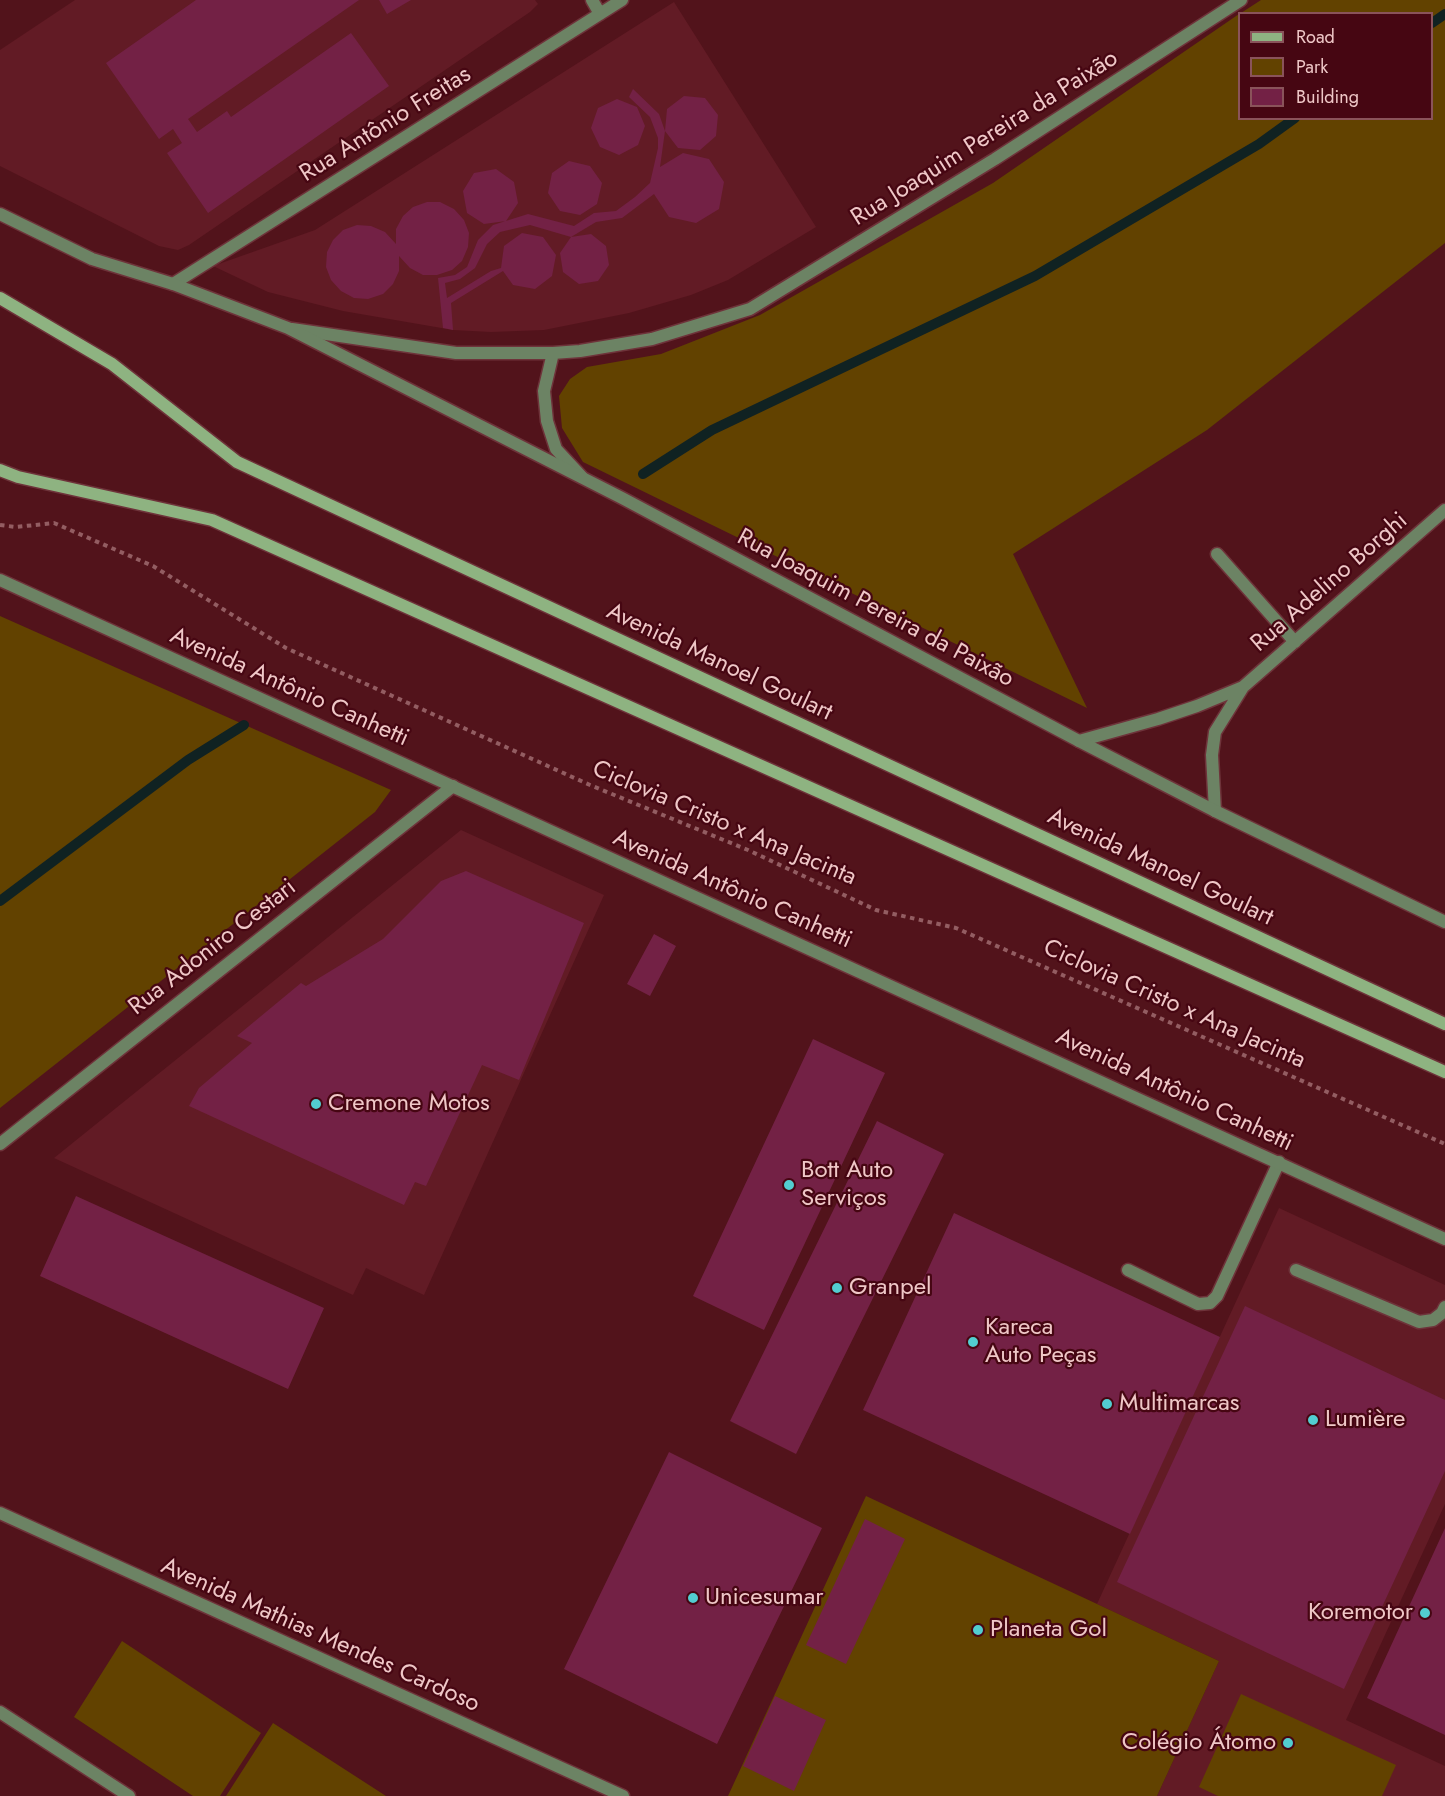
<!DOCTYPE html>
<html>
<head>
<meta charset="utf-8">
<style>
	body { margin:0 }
	#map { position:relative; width:1445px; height:1796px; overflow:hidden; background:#52131b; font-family:Jost,sans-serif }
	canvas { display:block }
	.legend { position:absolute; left:1238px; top:12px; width:195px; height:108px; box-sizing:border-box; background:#460612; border:2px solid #8a535a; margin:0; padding:8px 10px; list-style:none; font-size:18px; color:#efc7c7 }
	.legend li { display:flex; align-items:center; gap:12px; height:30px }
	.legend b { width:30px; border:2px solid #8a535a }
</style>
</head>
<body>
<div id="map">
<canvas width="1445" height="1796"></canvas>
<ul class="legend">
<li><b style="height:8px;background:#8eb381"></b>Road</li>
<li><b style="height:16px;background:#624200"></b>Park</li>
<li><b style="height:16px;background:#732145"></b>Building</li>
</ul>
</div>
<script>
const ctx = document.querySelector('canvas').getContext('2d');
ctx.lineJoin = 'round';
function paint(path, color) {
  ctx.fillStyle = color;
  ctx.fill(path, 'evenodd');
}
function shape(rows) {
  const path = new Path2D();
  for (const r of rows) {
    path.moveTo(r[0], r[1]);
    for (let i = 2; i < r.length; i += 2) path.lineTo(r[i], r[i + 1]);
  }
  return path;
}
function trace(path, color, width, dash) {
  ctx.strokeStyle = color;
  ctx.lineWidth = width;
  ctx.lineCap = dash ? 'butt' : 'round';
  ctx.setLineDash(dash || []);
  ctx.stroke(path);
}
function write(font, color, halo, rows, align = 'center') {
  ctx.font = font + ' Jost,sans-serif';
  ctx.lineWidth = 4.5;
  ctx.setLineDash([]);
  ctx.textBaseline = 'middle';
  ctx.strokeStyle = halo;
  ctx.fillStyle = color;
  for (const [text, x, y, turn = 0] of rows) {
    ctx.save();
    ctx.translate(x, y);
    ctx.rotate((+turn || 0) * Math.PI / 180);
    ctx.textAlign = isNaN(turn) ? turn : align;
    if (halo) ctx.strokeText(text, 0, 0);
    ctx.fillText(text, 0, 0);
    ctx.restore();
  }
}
paint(shape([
	[75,0,535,0,538,4,530,12,189,245,178,250,159,246,0,166,0,50],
	[674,2,816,227,728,280,691,295,629,313,544,330,491,332,453,330,343,311,268,292,213,266,315,230],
	[461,830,604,895,424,1295,366,1268,353,1295,54,1158],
	[1279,1208,1445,1285,1445,1504,1346,1720,1445,1766,1445,1796,1157,1796,1219,1661,1097,1604]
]), '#621b25');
paint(shape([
	[1261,0,1445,0,1445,243,1207,430,1013,554,1087,708,583,462,562,428,559,396,570,379,587,367,661,354,760,315,993,183,1239,14,1240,118,1432,118,1432,14,1241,13],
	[0,616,391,790,375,812,0,1108],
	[866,1496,1219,1661,1157,1796,728,1796],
	[122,1641,261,1733,220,1796,193,1796,74,1717],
	[1241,1694,1396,1765,1382,1796,1218,1796,1199,1787],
	[273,1723,386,1796,226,1796]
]), '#624200');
trace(shape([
	[1432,23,1445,14],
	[643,474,712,430,1035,276,1259,144,1295,118],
	[0,901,188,760,244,725]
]), '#102222', 10);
paint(shape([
	[196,0,359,0,188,119,197,132,227,111,231,117,351,33,389,86,208,213,167,153,182,143,173,129,159,139,106,63],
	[379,0,411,0,387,14],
	[633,89,659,114,665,131,660,167,683,153,709,159,724,182,719,209,696,223,669,217,654,194,622,218,596,222,571,237,591,234,606,246,609,265,598,281,579,284,563,272,560,253,571,237,530,225,500,232,487,244,475,268,460,279,445,283,447,298,491,271,501,268,504,246,522,233,543,237,556,255,552,276,535,289,513,285,503,271,451,303,453,330,443,328,438,278,455,275,467,267,478,240,493,225,528,214,574,226,594,213,616,211,635,197,650,183,658,148,658,138,650,117,629,97],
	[684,96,705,98,718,115,716,136,700,150,678,148,665,131,667,109],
	[617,99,637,107,645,126,638,145,619,155,600,147,591,128,598,108],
	[569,161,590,166,602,183,597,204,580,215,560,211,548,193,552,173],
	[496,169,514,182,518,203,506,221,484,224,467,213,463,191,474,173],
	[427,202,440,202,454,209,464,220,469,233,468,247,462,261,452,270,437,275,423,275,410,268,399,256,399,271,393,284,383,294,368,299,354,298,341,291,331,280,326,267,327,252,333,240,343,230,357,225,371,226,385,232,396,244,396,229,403,216,413,207],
	[466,871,584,923,519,1080,482,1065,426,1186,415,1182,404,1205,189,1106,199,1088,252,1043,237,1036,301,983,306,986,383,939,441,881],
	[654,934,676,946,650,996,627,984],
	[813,1039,885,1073,764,1330,693,1296],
	[877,1121,944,1154,796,1454,730,1421],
	[76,1196,324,1308,288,1389,40,1276],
	[954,1213,1220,1337,1130,1534,863,1410],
	[1245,1306,1445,1400,1445,1471,1344,1689,1117,1582],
	[669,1452,822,1528,717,1744,564,1669],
	[865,1519,905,1539,846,1664,806,1645],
	[1445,1528,1445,1735,1367,1698],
	[775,1696,826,1720,794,1791,743,1766]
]), '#732145');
const service = shape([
	[1217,554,1295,642],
	[1243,687,1445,510],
	[1079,741,1158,719,1197,706,1243,687,1215,732,1212,755,1215,811],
	[1128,1270,1198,1304,1210,1303,1217,1296,1279,1162],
	[1296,1270,1419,1322,1433,1320,1442,1313,1445,1307]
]);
const minor = shape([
	[592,0,600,14],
	[173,284,622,0],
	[292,329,456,353,553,353,580,351,652,339,750,309,995,159,1241,0],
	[553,353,544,391,547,421,556,449,582,477],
	[0,1144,453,786],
	[0,1513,623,1796],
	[0,1712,129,1796]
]);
const tertiary = shape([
	[0,214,92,259,173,284,288,328,622,498,1079,741,1215,811,1445,922],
	[0,580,1445,1239]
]);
const secondary = shape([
	[0,298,112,364,237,462,1445,1024],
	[0,470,18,477,212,520,1445,1072]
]);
trace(service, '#6e333a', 15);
trace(minor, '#6e333a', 15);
trace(tertiary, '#6e333a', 15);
trace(secondary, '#6e333a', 15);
trace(shape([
	[0,525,16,527,54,523,153,566,286,648,590,785,748,850,876,910,956,928,1445,1144]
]), '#935d62', 4, [4.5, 4.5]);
trace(service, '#6c8364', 12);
trace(minor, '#6c8364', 12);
trace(tertiary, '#6c8364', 12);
trace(secondary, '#8eb381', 12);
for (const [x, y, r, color] of [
	[316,1104,6,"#52cdd0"],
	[789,1185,6,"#52cdd0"],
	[837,1288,6,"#52cdd0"],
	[973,1342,6,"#52cdd0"],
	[1107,1404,6,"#52cdd0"],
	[1313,1420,6,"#52cdd0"],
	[693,1598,6,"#52cdd0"],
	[1425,1613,6,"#52cdd0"],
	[978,1630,6,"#52cdd0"],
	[1288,1743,6,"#52cdd0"]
]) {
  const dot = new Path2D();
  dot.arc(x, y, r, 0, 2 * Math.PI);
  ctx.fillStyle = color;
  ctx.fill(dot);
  trace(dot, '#460612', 2);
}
write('24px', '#efc7c7', '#460612', [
	["Rua Antônio Freitas",386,125,-32],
	["Rua Joaquim Pereira da Paixão",985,139,-32],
	["Rua Adelino Borghi",1330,583,-41],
	["Rua Joaquim Pereira da Paixão",875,609,28],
	["Avenida Manoel Goulart",719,663,25],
	["Avenida Antônio Canhetti",289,688,24],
	["Ciclovia Cristo x Ana Jacinta",724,824,23],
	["Avenida Manoel Goulart",1160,868,25],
	["Avenida Antônio Canhetti",732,890,24],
	["Rua Adoniro Cestari",213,948,-38],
	["Ciclovia Cristo x Ana Jacinta",1174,1005,24],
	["Avenida Antônio Canhetti",1174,1091,25],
	["Avenida Mathias Mendes Cardoso",320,1636,24]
]);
write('24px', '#efc7c7', '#460612', [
	["Cremone Motos",328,1104],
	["Bott Auto",801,1171],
	["Serviços",801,1199],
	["Granpel",849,1288],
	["Kareca",985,1328],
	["Auto Peças",985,1356],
	["Multimarcas",1119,1404],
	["Lumière",1325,1420],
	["Unicesumar",705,1598],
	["Koremotor",1413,1613,"right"],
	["Planeta Gol",990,1630],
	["Colégio Átomo",1276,1743,"right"]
], 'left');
</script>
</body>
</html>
